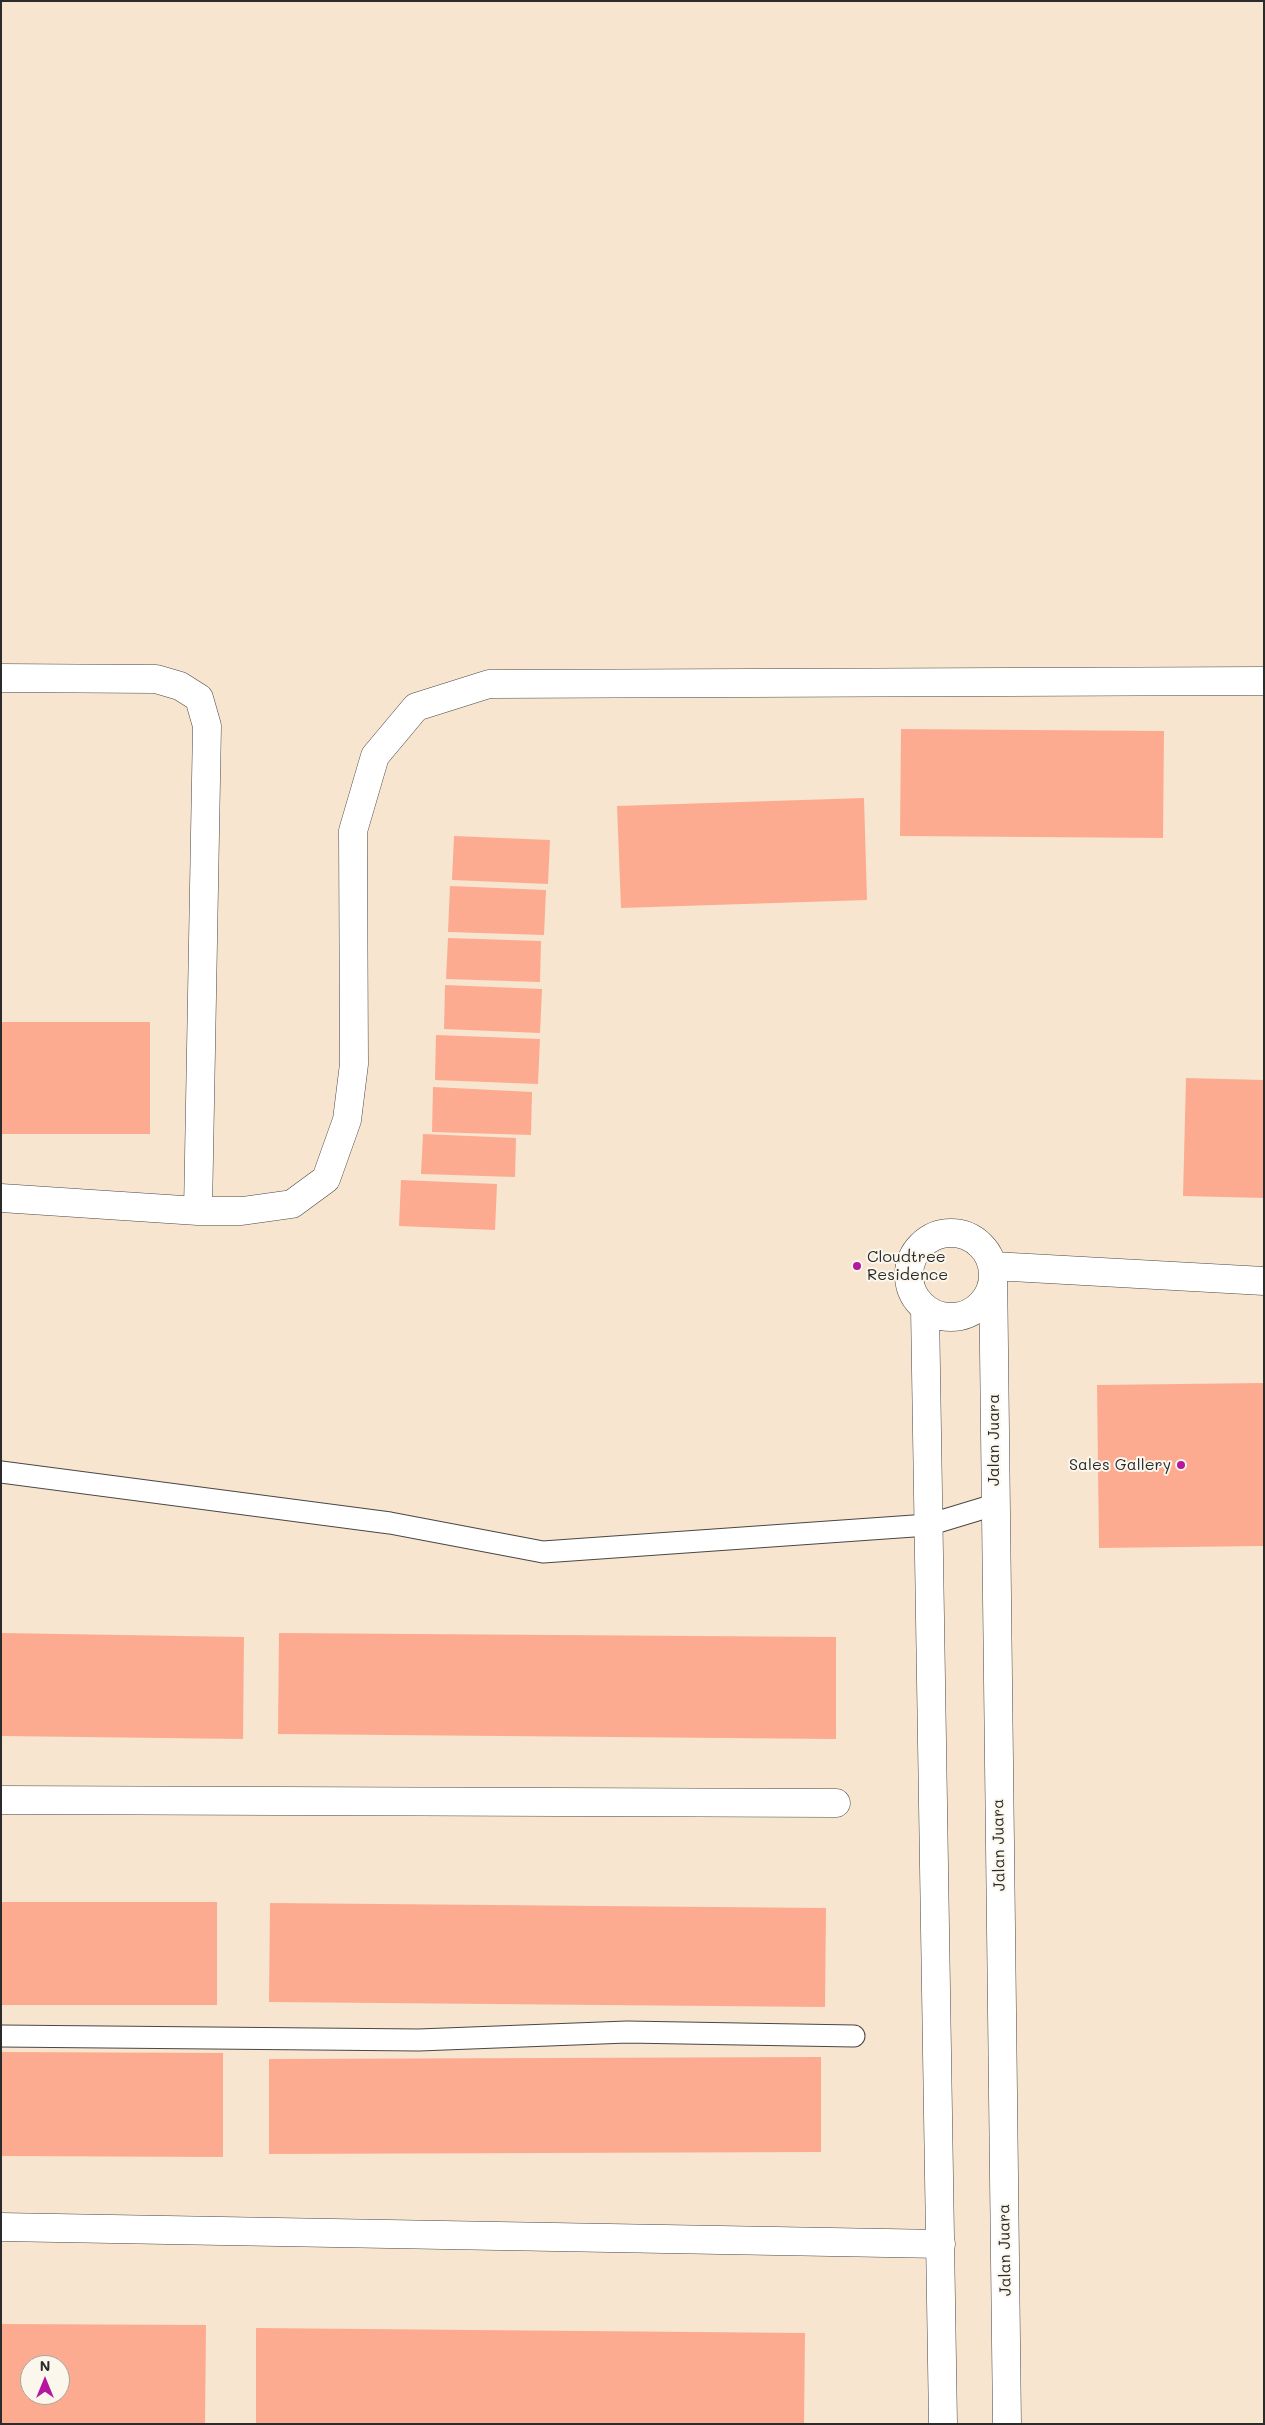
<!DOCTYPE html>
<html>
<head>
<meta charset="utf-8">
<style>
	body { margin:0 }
	#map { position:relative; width:1265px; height:2425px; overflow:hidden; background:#f7e5cf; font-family:Mali,sans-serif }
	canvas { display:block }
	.frame { position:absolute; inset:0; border:2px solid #2b2b2b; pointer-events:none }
	.north { position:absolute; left:20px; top:2355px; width:50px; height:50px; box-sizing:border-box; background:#fbf7ec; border:1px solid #a8a59f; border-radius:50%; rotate:0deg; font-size:14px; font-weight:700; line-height:20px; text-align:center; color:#2b2b2b }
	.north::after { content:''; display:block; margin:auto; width:18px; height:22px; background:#b5179e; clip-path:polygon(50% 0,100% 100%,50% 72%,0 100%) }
</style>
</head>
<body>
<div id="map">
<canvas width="1265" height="2425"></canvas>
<div class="frame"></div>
<div class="north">N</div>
</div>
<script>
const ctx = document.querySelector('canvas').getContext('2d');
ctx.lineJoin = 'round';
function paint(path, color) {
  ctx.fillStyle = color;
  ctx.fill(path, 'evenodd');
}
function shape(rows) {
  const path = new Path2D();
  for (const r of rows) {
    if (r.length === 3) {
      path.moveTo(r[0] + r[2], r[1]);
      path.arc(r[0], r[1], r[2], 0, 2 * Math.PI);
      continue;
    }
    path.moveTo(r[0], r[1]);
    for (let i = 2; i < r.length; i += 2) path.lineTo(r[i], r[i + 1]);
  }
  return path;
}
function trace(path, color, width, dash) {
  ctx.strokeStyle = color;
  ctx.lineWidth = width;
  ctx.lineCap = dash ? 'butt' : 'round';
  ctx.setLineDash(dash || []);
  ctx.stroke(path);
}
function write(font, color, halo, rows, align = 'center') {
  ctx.font = font + ' Mali,sans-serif';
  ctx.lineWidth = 4;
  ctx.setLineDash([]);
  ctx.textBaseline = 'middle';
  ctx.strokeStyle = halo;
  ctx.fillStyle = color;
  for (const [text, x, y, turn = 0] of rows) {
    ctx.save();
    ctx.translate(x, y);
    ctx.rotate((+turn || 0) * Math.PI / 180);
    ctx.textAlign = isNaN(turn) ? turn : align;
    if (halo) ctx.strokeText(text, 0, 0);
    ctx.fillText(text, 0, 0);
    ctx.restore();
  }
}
paint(shape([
	[901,729,1164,731,1163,838,900,836],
	[864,798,867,900,621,908,617,806],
	[454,836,550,840,548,884,452,880],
	[450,886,546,890,544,935,448,932],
	[448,938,541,941,540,982,446,979],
	[445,985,542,989,540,1033,444,1029],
	[1,1022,150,1022,150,1134,1,1134],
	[436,1035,540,1039,538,1084,435,1080],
	[1186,1078,1264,1080,1264,1198,1183,1196],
	[433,1087,532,1092,531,1135,432,1132],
	[423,1134,516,1138,515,1177,421,1174],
	[401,1180,497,1184,495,1230,399,1226],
	[1264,1383,1264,1546,1099,1548,1097,1385],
	[1,1633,244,1637,243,1739,1,1736],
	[279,1633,836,1637,836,1739,278,1734],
	[1,1902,217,1902,217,2005,1,2005],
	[270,1903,826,1908,825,2007,269,2002],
	[1,2052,223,2053,223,2157,1,2156],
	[821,2057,821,2152,269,2154,269,2059],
	[1,2324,206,2325,205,2424,1,2424],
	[30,2365,60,2365,60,2395,30,2395],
	[256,2328,805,2333,804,2424,256,2424]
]), '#fdab90');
const service = shape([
	[1,1472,390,1523,543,1552,928,1525,994,1505],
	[1,2036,419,2040,627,2032,854,2036]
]);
const minor = shape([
	[1,678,156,679,180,686,199,698,207,726,198,1211],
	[1,1198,198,1211,242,1211,292,1204,326,1179,347,1120,354,1064,353,831,375,756,416,707,489,684,1264,681],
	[951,1275,42],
	[993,1266,1007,2424],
	[993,1266,1264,1281],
	[925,1308,943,2424],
	[1,1800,836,1803],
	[1,2227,941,2244]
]);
trace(service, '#4a4744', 23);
trace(minor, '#4a4744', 29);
trace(service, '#fff', 21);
trace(minor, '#fff', 28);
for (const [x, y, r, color] of [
	[857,1266,5,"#b5179e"],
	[1181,1465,5,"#b5179e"]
]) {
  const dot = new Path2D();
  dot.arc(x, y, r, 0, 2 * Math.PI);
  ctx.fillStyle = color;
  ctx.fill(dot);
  trace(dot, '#fbf7ec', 2);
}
write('16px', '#2b2b2b', '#fbf7ec', [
	["Cloudtree",867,1257],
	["Residence",867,1275],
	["Sales Gallery",1171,1465,"right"]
], 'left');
write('16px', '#2b2b2b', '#fbf7ec', [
	["Jalan Juara",994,1440,-90],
	["Jalan Juara",999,1845,-91],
	["Jalan Juara",1005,2250,-91]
]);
</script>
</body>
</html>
